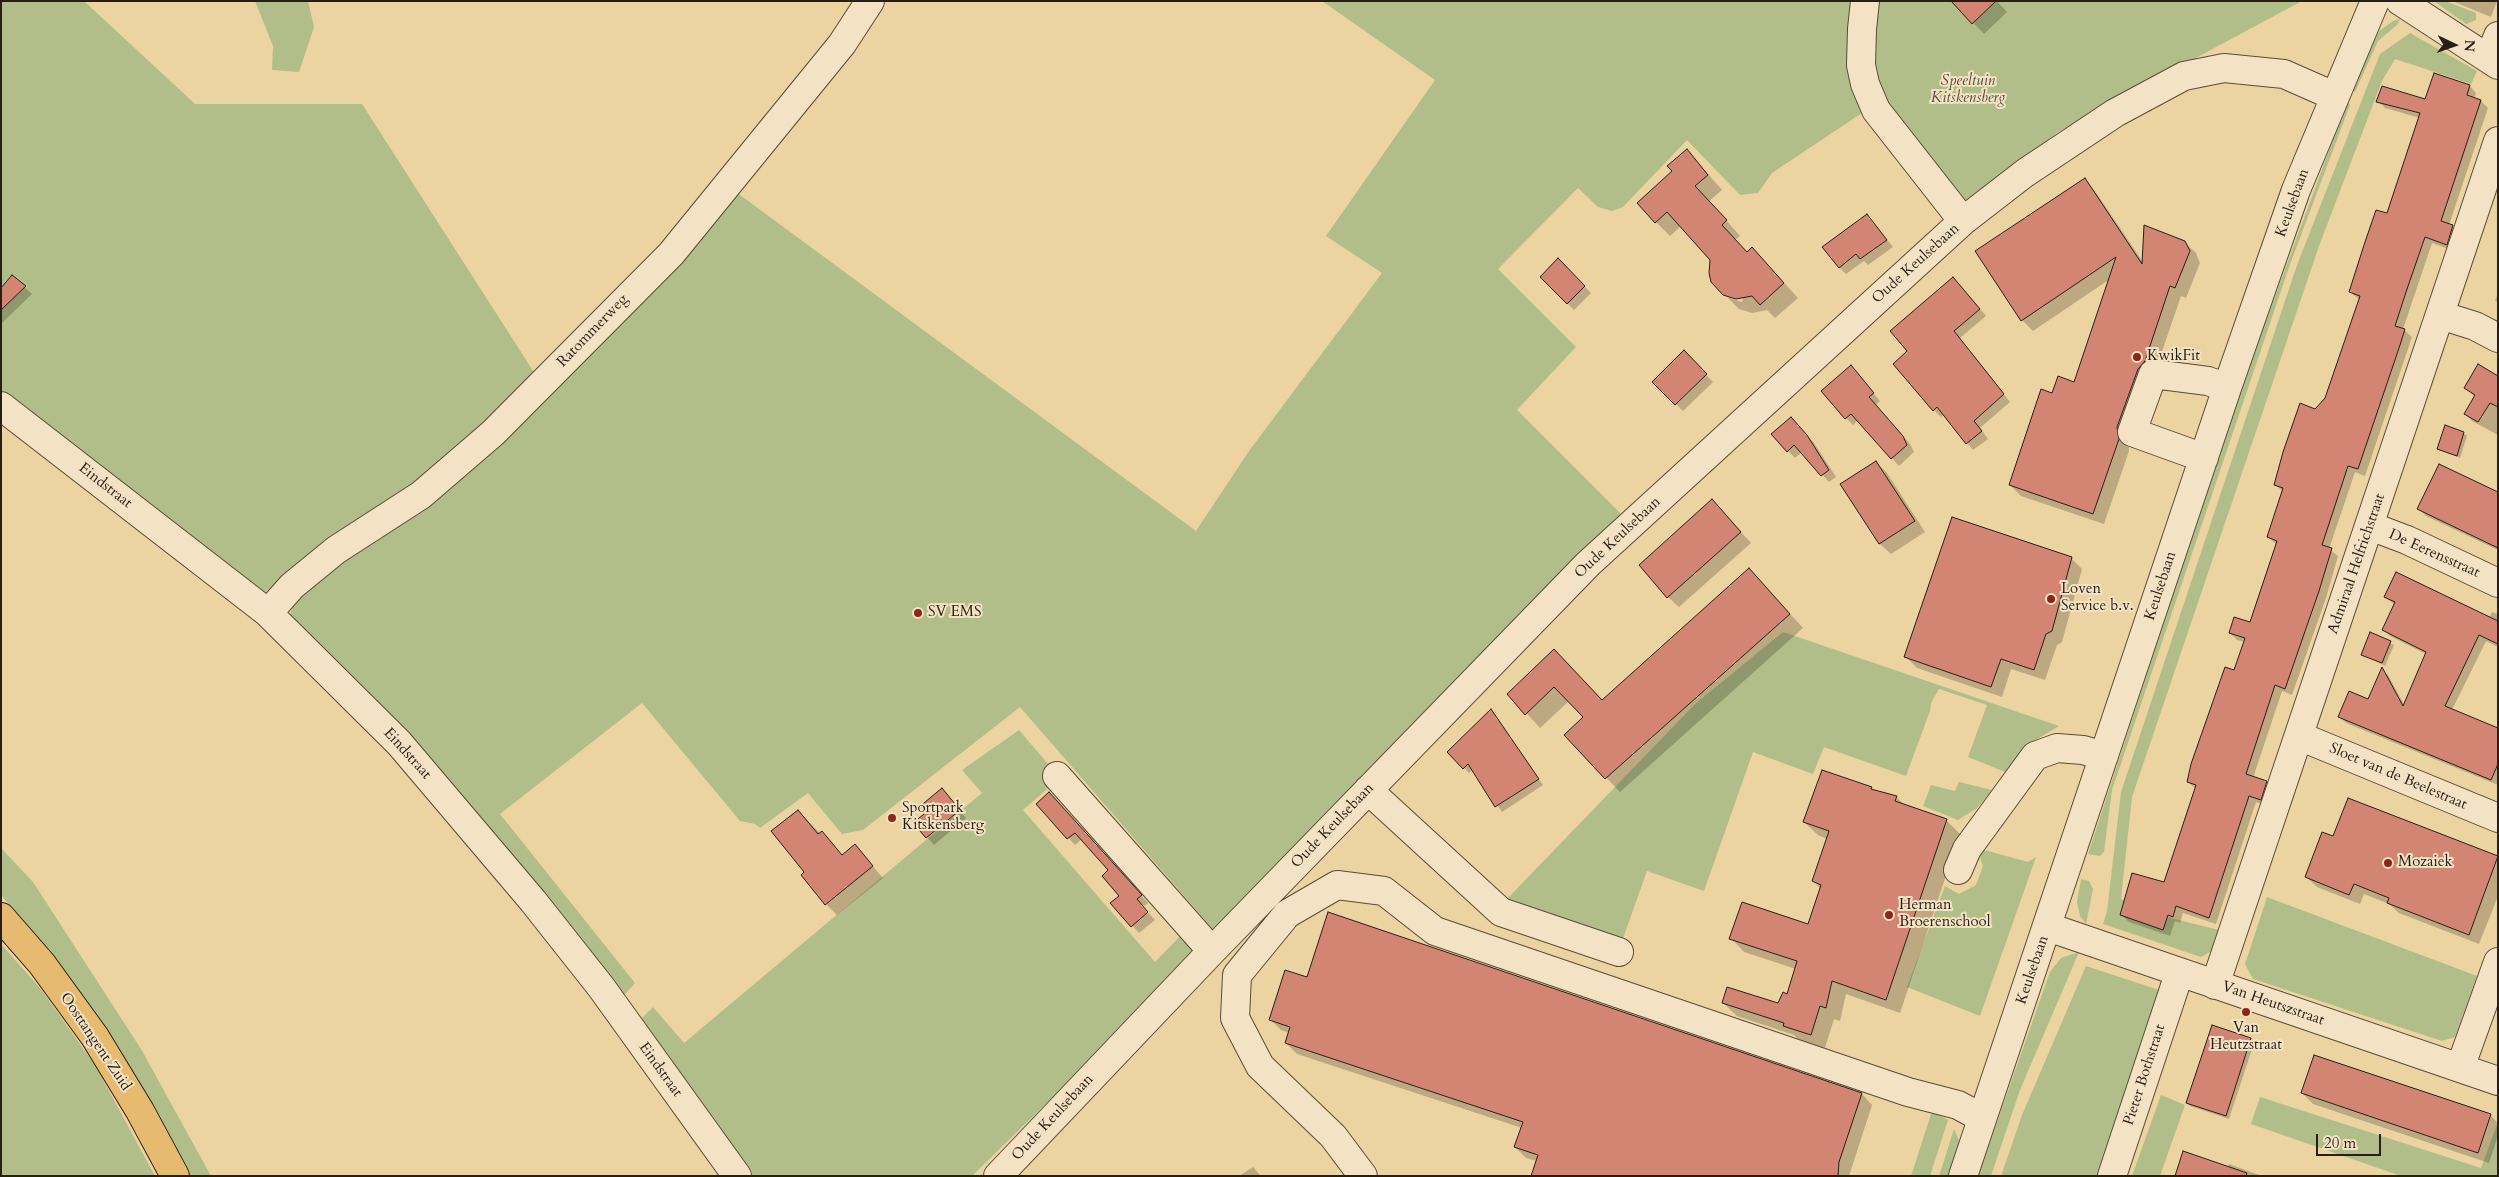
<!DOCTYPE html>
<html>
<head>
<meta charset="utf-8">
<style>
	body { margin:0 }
	#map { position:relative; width:2499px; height:1177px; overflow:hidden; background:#ecd3a2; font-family:Cardo,serif }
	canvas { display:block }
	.frame { position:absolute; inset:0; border:2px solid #291e17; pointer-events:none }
	.north { position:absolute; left:2429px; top:20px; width:50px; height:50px; -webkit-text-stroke:4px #f3e2c3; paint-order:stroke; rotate:93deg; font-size:14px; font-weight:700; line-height:20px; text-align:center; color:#291e17 }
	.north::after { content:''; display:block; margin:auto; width:18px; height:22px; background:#291e17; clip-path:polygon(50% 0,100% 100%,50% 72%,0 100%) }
	.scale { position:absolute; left:2316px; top:1134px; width:65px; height:22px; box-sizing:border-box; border:2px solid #291e17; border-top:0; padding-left:6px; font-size:15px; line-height:18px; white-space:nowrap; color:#291e17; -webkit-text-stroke:4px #f3e2c3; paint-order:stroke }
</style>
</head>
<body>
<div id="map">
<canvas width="2499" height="1177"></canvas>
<div class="frame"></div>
<div class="north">N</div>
<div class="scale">20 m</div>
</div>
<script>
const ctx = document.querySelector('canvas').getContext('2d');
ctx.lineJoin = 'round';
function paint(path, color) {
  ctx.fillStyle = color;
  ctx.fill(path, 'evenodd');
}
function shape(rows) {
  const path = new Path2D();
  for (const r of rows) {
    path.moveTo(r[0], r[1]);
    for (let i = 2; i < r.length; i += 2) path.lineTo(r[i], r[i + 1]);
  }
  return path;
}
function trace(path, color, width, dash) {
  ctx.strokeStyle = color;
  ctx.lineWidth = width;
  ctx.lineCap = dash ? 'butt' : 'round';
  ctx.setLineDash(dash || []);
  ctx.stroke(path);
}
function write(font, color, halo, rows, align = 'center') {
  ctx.font = font + ' Cardo,serif';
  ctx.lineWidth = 4;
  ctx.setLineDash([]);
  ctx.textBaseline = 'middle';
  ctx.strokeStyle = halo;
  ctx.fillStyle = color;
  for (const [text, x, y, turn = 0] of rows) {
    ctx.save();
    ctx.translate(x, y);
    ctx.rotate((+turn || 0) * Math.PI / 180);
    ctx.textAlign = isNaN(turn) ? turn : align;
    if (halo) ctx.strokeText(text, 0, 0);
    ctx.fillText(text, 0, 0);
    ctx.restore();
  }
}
paint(shape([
	[1,1,84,1,195,104,362,104,537,377,427,477,265,592,251,591,1,399],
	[255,1,308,1,314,27,299,72,272,70,273,46],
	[1322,1,2302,1,2058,132,1951,217,1871,107,1772,173,1758,193,1740,195,1687,140,1623,207,1612,211,1598,207,1578,188,1498,269,1576,347,1517,410,1627,520,1218,935,1020,707,863,830,842,834,808,793,760,828,755,824,740,821,642,703,500,814,635,983,619,1001,289,620,293,604,736,192,1196,531,1249,451,1382,273,1326,236,1435,80],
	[2434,1,2445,1,2476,13,2476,20,2466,24],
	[2400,19,2398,24,2378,41,2355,92,2351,90,2379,31,2393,21],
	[2410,33,2477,71,2471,84,2395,59,2382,81,2319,246,2132,797,2121,899,2171,918,2223,931,2215,949,2201,957,2103,924,2107,911,2121,792,2297,265,2380,54],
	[2347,102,2350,105,2289,267,2112,790,2104,852,2100,856,2088,854,2237,399],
	[1783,632,2059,726,2032,742,2008,773,1968,757,1987,705,1939,689,1931,703,1930,711,1906,776,1824,747,1813,774,1753,752,1704,891,1647,871,1621,944,1506,900,1695,704],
	[1019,730,1060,778,1023,810,1155,962,1189,927,1207,946,972,1176,750,1176,635,1025,653,1007,684,1043,982,793,962,770],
	[1959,782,1992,790,1977,808,1958,820,1923,806,1931,785,1955,791],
	[1,848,33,882,141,1049,211,1176,189,1176,127,1062,67,974,1,895],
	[1977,848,2028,862,2036,857,1980,1016,1907,987,1945,886,1959,894,1976,885,1983,866],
	[2081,879,2089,881,2093,889,2086,924,2080,916,2077,902],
	[2267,897,2477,976,2455,1037,2442,1041,2253,979,2245,964],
	[1,944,40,988,95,1065,155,1176,1,1176],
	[2079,952,2020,1090,1991,1176,1978,1176,2050,972,2061,958],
	[2086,966,2165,992,2103,1176,2001,1176,2022,1115],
	[2161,1095,2185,1105,2160,1176,2132,1176],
	[2260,1097,2481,1168,2498,1122,2498,1176,2401,1176,2251,1124],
	[1932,1111,1948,1120,1930,1176,1911,1176],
	[1954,1129,1960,1142,1949,1176,1939,1176]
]), '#b2be89');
paint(shape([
	[1953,1,1997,1,2007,12,1984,34],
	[2452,1,2497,1,2491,17],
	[2470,86,2476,93,2474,99,2481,101,2488,108,2449,225,2460,234,2454,251,2432,243,2403,329,2412,337,2365,476,2355,472,2329,549,2338,556,2326,598,2292,695,2282,691,2253,778,2266,782,2273,789,2268,806,2256,802,2216,924,2183,913,2180,923,2175,921,2170,936,2129,922,2122,915,2165,883,2196,789,2188,782,2235,672,2245,642,2237,640,2230,633,2251,624,2277,545,2268,537,2282,491,2275,484,2316,410,2326,398,2360,300,2350,292,2387,215,2420,118,2385,108,2378,101,2426,101],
	[1687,150,1722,190,1709,201,1740,236,1735,240,1747,253,1766,263,1798,298,1775,318,1767,310,1752,313,1739,309,1727,297,1742,302,1743,299,1725,294,1711,259,1681,226,1670,236,1656,222,1674,171],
	[2085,180,2095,191,2143,262,2184,242,2196,253,2200,263,2186,298,2181,296,2155,372,2128,438,2129,451,2104,524,2021,496,2010,485,2053,395,2075,383,2110,279,2033,331,2022,320],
	[1867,215,1893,247,1868,265,1864,261,1846,274,1839,267],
	[1558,260,1591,293,1574,310,1541,277],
	[12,276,32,294,1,324,1,290],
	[1960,285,1986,316,1960,338,2010,402,1980,428,1988,439,1973,450,1944,414,1941,417,1934,410,1894,364,1909,351],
	[2498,294,2498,303,2495,300],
	[1684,352,1713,382,1683,411,1654,382],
	[1857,374,1880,401,1876,405,1910,444,1914,452,1899,466,1858,420,1853,425,1846,418],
	[2498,377,2498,435,2472,421,2466,414,2475,397,2466,388],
	[1798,426,1814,443,1836,477,1829,482,1802,452,1795,458,1788,451],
	[2463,433,2467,436,2460,458,2438,449],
	[1876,462,1887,473,1925,532,1891,554,1880,544,1842,484],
	[2498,493,2498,550,2426,516,2419,509],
	[1723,512,1751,543,1679,607,1668,597],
	[2071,558,2082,569,2062,642,2057,645,2045,680,2011,669,2002,697,1917,668,1906,657],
	[1763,584,1803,628,1620,792,1566,735,1585,717,1569,701,1540,728,1509,694,1554,651,1603,702],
	[2385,597,2489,618,2492,612,2498,614,2498,647,2486,641,2452,710,2498,729,2498,785,2346,723,2340,717,2369,701,2382,670,2388,675,2405,706,2426,654,2390,636,2384,630,2395,605],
	[2371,634,2394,645,2385,666,2362,654],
	[1491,711,1543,785,1502,812,1473,769,1469,773,1449,752],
	[1871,788,1874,791,1896,797,1906,806,1946,820,1960,834,1900,1013,1846,994,1840,1021,1834,1019,1825,1048,1799,1040,1794,1035,1737,1016,1723,1003,1778,1005,1787,995,1796,969,1744,952,1731,938,1809,926,1821,889,1813,881,1827,839,1818,835,1804,822],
	[949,797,966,818,934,845,915,823],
	[2348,799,2498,858,2498,896,2479,944,2399,913,2389,904,2364,894,2360,904,2317,887,2306,877,2333,838],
	[1056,801,1148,903,1143,907,1155,920,1139,933,1112,903,1120,896,1110,870,1082,839,1075,845,1038,804],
	[798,811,843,856,855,846,883,878,837,915,826,904,806,872],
	[1308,978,1862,1094,1872,1105,1849,1176,1532,1176,1537,1161,1526,1158,1515,1147,1522,1128,1297,1054,1286,1043,1289,1033,1281,1030,1270,1019],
	[2213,1027,2251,1040,2254,1043,2229,1119,2190,1106,2187,1103],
	[2302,1093,2490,1115,2498,1123,2498,1136,2489,1163,2313,1104],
	[2229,1164,2262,1176,2176,1176,2228,1167],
	[1253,1167,1261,1176,1239,1176]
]), '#0003');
const building = shape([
	[1951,1,1996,1,1972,24,1951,1],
	[2434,73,2470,85,2467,95,2481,100,2441,221,2453,225,2447,245,2425,237,2406,292,2395,326,2405,329,2400,345,2358,469,2348,466,2322,545,2332,548,2319,591,2285,689,2275,685,2246,774,2267,781,2261,800,2249,796,2209,918,2176,906,2173,917,2168,915,2163,930,2120,915,2132,873,2164,882,2196,785,2187,782,2191,764,2225,667,2234,670,2245,638,2229,633,2234,617,2250,622,2277,541,2267,537,2283,488,2274,485,2283,452,2300,403,2315,409,2325,398,2360,296,2349,292,2365,242,2376,210,2387,213,2420,113,2376,102,2382,86,2425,99,2434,73],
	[1687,149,1708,175,1695,186,1727,220,1722,225,1747,252,1752,247,1784,283,1760,305,1752,296,1736,299,1723,295,1711,282,1709,273,1710,260,1667,212,1655,223,1637,203,1672,171,1667,166,1687,149],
	[2085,178,2142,264,2144,225,2185,241,2190,251,2175,288,2170,286,2145,361,2138,369,2117,427,2119,439,2093,514,2009,485,2041,389,2052,393,2058,376,2074,382,2116,257,2021,321,1975,251,2085,178],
	[1867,214,1887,240,1860,259,1856,254,1839,268,1822,247,1867,214],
	[1558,258,1585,286,1567,304,1540,277,1558,258],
	[12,275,26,286,1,310,1,288,12,275],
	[1953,277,1980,309,1954,331,2004,394,1974,421,1982,431,1966,444,1937,407,1933,411,1893,364,1907,351,1890,331,1953,277],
	[1684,350,1707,374,1675,405,1652,382,1684,350],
	[2478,364,2498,376,2498,407,2490,403,2478,422,2464,414,2475,395,2464,388,2478,364],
	[1851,365,1874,393,1869,397,1903,436,1907,445,1891,459,1851,414,1845,419,1821,391,1851,365],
	[1791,417,1807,435,1829,470,1821,476,1794,445,1787,452,1771,434,1791,417],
	[2445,425,2464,432,2457,456,2437,449,2445,425],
	[1876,461,1915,521,1879,544,1840,484,1876,461],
	[2439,464,2498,492,2498,548,2417,509,2439,464],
	[1712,499,1741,532,1667,598,1639,565,1712,499],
	[1952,517,2072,557,2052,631,2046,634,2034,670,2001,659,1991,687,1904,657,1952,517],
	[1749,568,1790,614,1605,779,1564,735,1583,717,1554,687,1525,715,1507,694,1554,649,1602,700,1749,568],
	[2396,572,2498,621,2498,644,2479,635,2445,706,2498,728,2498,764,2491,780,2338,717,2349,691,2368,699,2382,667,2403,706,2426,652,2382,630,2395,602,2384,597,2396,572],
	[2370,632,2391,641,2382,663,2361,655,2370,632],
	[1491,709,1539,779,1495,807,1468,764,1463,769,1447,752,1491,709],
	[1822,770,1872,787,1871,789,1897,796,1895,801,1947,819,1886,1000,1832,981,1826,1008,1820,1006,1811,1035,1783,1026,1784,1023,1722,1003,1727,987,1778,1003,1783,992,1787,994,1797,961,1729,939,1742,902,1808,924,1821,885,1812,881,1829,831,1803,822,1822,770],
	[942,788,960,810,926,838,913,823,924,814,918,808,942,788],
	[1049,792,1142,895,1137,899,1148,912,1131,927,1110,903,1119,896,1102,876,1108,870,1075,833,1067,839,1036,804,1049,792],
	[2348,798,2498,856,2469,935,2387,903,2389,898,2354,884,2349,895,2305,877,2322,832,2333,836,2348,798],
	[798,810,818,834,822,831,842,855,855,844,873,866,825,905,801,875,804,872,771,831,798,810],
	[1328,912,1862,1093,1839,1162,1838,1176,1531,1176,1538,1155,1514,1147,1523,1122,1285,1043,1290,1027,1269,1020,1285,970,1307,977,1328,912],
	[2212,1025,2251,1038,2226,1116,2186,1103,2212,1025],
	[2314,1055,2491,1114,2478,1153,2301,1093,2314,1055],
	[2183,1151,2247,1173,2246,1176,2175,1176,2183,1151]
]);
paint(building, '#d28573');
trace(building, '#291e17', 1);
const minor = shape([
	[1865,1,1862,29,1861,65,1865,84,1876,110,1963,221],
	[2400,1,2498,65],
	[2489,59,2498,36],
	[2440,315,2475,326,2498,338],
	[1,406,268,613,399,743,533,901,601,987,737,1176],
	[2204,458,2132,432,2153,374,2208,381,2227,388],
	[2370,526,2407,540,2498,583],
	[268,613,292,586,336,550,421,495,493,433,671,254,842,44,870,1],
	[2299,736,2498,818],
	[1057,776,1212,951],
	[1368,790,1501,912,1619,952],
	[1958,870,1967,849,2035,756,2057,748,2083,750,2104,756],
	[2048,927,2498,1081],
	[2215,985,2498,141],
	[2460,1068,2498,962],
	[998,1176,1212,951,1588,564,1963,221,2025,173,2115,113,2184,76,2224,68,2284,74,2334,96],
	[1363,1176,1333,1136,1260,1066,1235,1018,1237,975,1287,914,1337,885,1384,891,1435,931,1908,1092,1958,1105,1982,1118],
	[1963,1176,2227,388,2296,190,2375,1],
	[2112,1176,2179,974]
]);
const major = shape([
	[1,917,42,964,95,1037,140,1111,175,1176]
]);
trace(minor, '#5a4b3a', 30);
trace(major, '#291e17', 30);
trace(minor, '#f3e2c3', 28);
trace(major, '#e6ba71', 28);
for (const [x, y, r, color] of [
	[2137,357,5,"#8f2418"],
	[2051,599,5,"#8f2418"],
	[918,613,5,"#8f2418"],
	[892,818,5,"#8f2418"],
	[2388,863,5,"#8f2418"],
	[1889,915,5,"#8f2418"],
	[2246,1012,5,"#8f2418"]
]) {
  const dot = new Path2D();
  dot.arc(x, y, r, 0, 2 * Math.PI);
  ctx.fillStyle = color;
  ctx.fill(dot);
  trace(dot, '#f3e2c3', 2);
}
write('italic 15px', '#524e39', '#f3e2c3', [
	["Speeltuin",1968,82],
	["Kitskensberg",1968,99]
]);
write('15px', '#291e17', '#f3e2c3', [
	["Keulsebaan",2293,203,-70],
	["Oude Keulsebaan",1916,264,-42],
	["Ratommerweg",593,331,-46],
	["Eindstraat",105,486,38],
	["Oude Keulsebaan",1618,538,-43],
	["De Eerensstraat",2434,554,24],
	["Admiraal Helfrichstraat",2357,564,-71],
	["Keulsebaan",2161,586,-72],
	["Eindstraat",407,754,48],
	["Sloet van de Beelestraat",2398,777,23],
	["Oude Keulsebaan",1333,826,-46],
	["Keulsebaan",2033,970,-71],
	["Van Heutszstraat",2273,1004,19],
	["Oosttangent Zuid",95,1042,56],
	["Eindstraat",660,1070,54],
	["Pieter Bothstraat",2145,1075,-72],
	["Oude Keulsebaan",1053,1118,-47]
]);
write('15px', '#291e17', '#f3e2c3', [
	["KwikFit",2147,357],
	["Loven",2061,590],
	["Service b.v.",2061,607],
	["SV EMS",928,613],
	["Sportpark",902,809],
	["Kitskensberg",902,826],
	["Mozaiek",2398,863],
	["Herman",1899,906],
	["Broerenschool",1899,923],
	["Van",2246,1029,"center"],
	["Heutzstraat",2246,1046,"center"]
], 'left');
</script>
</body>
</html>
